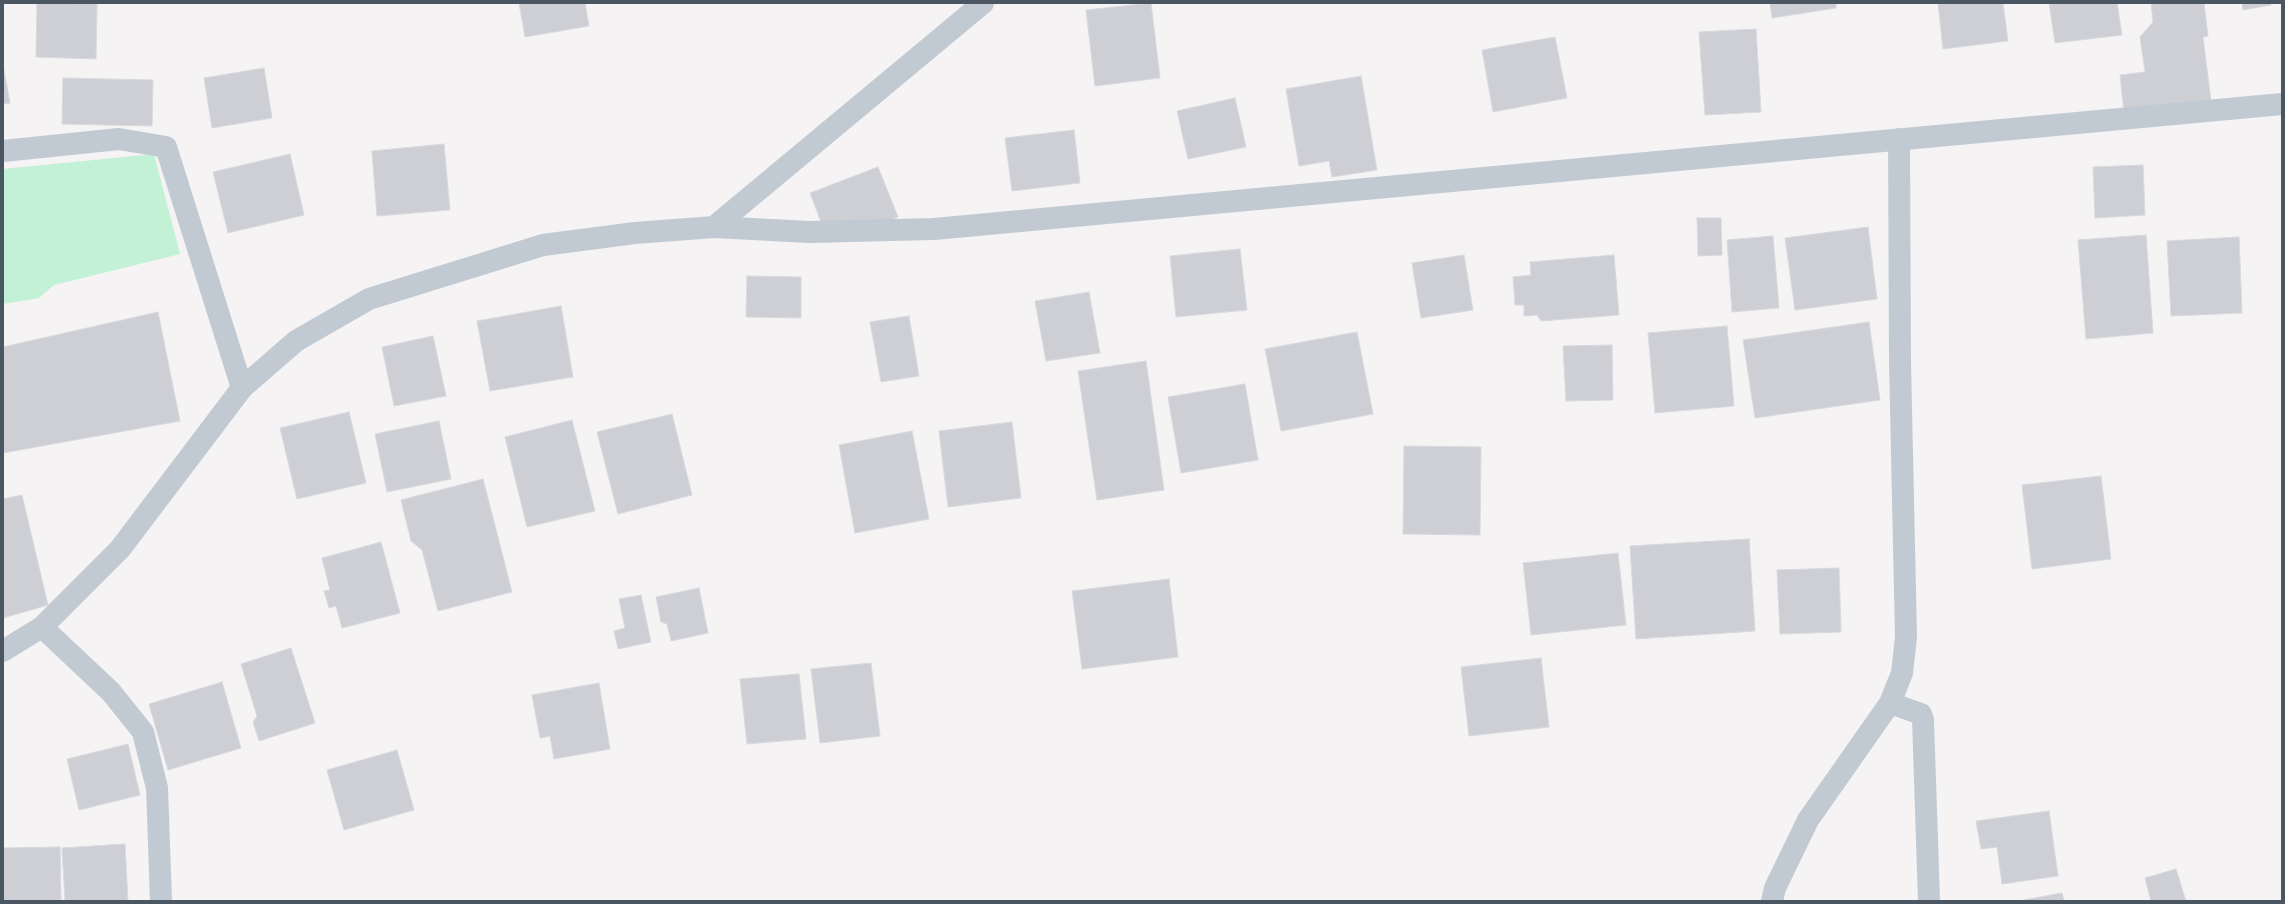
<!DOCTYPE html>
<html>
<head>
<meta charset="utf-8">
<style>
	body { margin:0 }
	#map { position:relative; width:2285px; height:904px; overflow:hidden; background:#f5f3f3; font-family:"Work Sans",sans-serif }
	canvas { display:block }
	.frame { position:absolute; inset:0; border:4px solid #4a5661; pointer-events:none }
</style>
</head>
<body>
<div id="map">
<canvas width="2285" height="904"></canvas>
<div class="frame"></div>
</div>
<script>
const ctx = document.querySelector('canvas').getContext('2d');
ctx.lineJoin = 'round';
function paint(path, color) {
  ctx.fillStyle = color;
  ctx.fill(path, 'evenodd');
}
function shape(rows) {
  const path = new Path2D();
  for (const r of rows) {
    path.moveTo(r[0], r[1]);
    for (let i = 2; i < r.length; i += 2) path.lineTo(r[i], r[i + 1]);
  }
  return path;
}
function trace(path, color, width, dash) {
  ctx.strokeStyle = color;
  ctx.lineWidth = width;
  ctx.lineCap = dash ? 'butt' : 'round';
  ctx.setLineDash(dash || []);
  ctx.stroke(path);
}
paint(shape([
	[154,154,180,254,54,285,39,298,3,304,3,169]
]), '#c3f1d5');
const building = shape([
	[37,3,97,4,96,59,36,57,37,3],
	[519,3,585,3,589,26,525,37,519,3],
	[1151,3,1160,78,1095,86,1086,10,1151,3],
	[1770,3,1836,3,1836,8,1772,18,1770,3],
	[1938,3,2003,3,2008,41,1943,49,1938,3],
	[2049,3,2117,3,2122,35,2055,43,2049,3],
	[2151,3,2204,3,2208,36,2203,37,2211,101,2124,112,2120,75,2145,72,2140,37,2153,22,2151,3],
	[2242,3,2270,3,2271,5,2243,10,2242,3],
	[1756,29,1761,112,1705,115,1699,32,1756,29],
	[1555,37,1567,98,1493,112,1482,50,1555,37],
	[3,65,10,103,3,104,3,65],
	[264,68,272,118,212,128,204,78,264,68],
	[1361,76,1377,170,1332,177,1329,161,1299,166,1286,89,1361,76],
	[63,78,153,80,152,126,62,124,63,78],
	[1235,98,1246,147,1188,159,1177,111,1235,98],
	[1074,130,1080,183,1012,191,1005,138,1074,130],
	[444,144,450,210,377,216,372,151,444,144],
	[290,154,304,215,228,233,213,172,290,154],
	[2143,165,2145,215,2095,218,2093,167,2143,165],
	[878,167,898,217,829,243,810,193,878,167],
	[1697,218,1721,218,1722,255,1698,256,1697,218],
	[1868,227,1877,299,1795,310,1785,238,1868,227],
	[2146,235,2153,333,2086,339,2078,240,2146,235],
	[1773,236,1779,308,1732,312,1727,240,1773,236],
	[2239,237,2242,313,2171,316,2167,241,2239,237],
	[1240,249,1247,310,1176,317,1170,256,1240,249],
	[1464,255,1473,310,1421,318,1412,263,1464,255],
	[1614,255,1619,315,1541,321,1537,315,1524,316,1524,305,1515,305,1513,277,1531,275,1530,262,1614,255],
	[747,276,801,277,801,318,746,317,747,276],
	[1089,292,1100,353,1046,361,1035,301,1089,292],
	[561,306,573,377,490,391,477,321,561,306],
	[158,312,180,421,3,453,3,347,158,312],
	[909,316,919,376,881,382,870,322,909,316],
	[1869,322,1880,400,1755,418,1743,340,1869,322],
	[1727,326,1734,406,1655,413,1648,333,1727,326],
	[1357,332,1373,414,1281,431,1265,349,1357,332],
	[433,336,446,396,394,406,382,347,433,336],
	[1612,345,1613,400,1566,401,1563,346,1612,345],
	[1146,361,1164,490,1097,500,1078,371,1146,361],
	[1245,384,1258,460,1181,473,1168,397,1245,384],
	[349,412,366,483,297,499,280,428,349,412],
	[672,414,692,495,618,514,597,432,672,414],
	[572,420,595,511,527,527,505,437,572,420],
	[439,421,451,479,387,492,375,434,439,421],
	[1012,422,1021,498,948,507,939,431,1012,422],
	[912,431,929,519,855,533,839,445,912,431],
	[1404,446,1481,447,1480,535,1403,534,1404,446],
	[2101,476,2111,559,2032,569,2022,485,2101,476],
	[483,479,512,592,438,611,422,550,411,541,401,500,483,479],
	[22,495,48,605,3,618,3,499,22,495],
	[1749,539,1755,631,1636,639,1630,546,1749,539],
	[381,542,400,613,342,628,336,606,329,608,324,591,330,590,322,558,381,542],
	[1618,553,1626,625,1531,635,1523,563,1618,553],
	[1839,568,1841,632,1780,634,1777,570,1839,568],
	[1169,579,1178,657,1082,669,1072,591,1169,579],
	[699,588,708,633,671,641,667,624,661,622,656,597,699,588],
	[641,595,651,642,618,649,614,631,625,628,619,599,641,595],
	[291,648,315,723,259,741,253,722,257,716,241,664,291,648],
	[1541,658,1549,727,1469,736,1461,667,1541,658],
	[871,663,880,736,820,743,811,669,871,663],
	[799,674,806,739,747,744,740,679,799,674],
	[222,682,241,748,168,770,149,704,222,682],
	[599,683,610,749,554,759,550,736,540,738,532,695,599,683],
	[128,744,140,795,79,810,67,759,128,744],
	[397,750,414,810,344,830,327,770,397,750],
	[2049,811,2058,876,2002,884,1997,847,1981,849,1976,821,2049,811],
	[125,844,128,901,65,901,62,848,125,844],
	[60,847,61,901,3,901,3,848,60,847],
	[2176,869,2186,901,2151,901,2145,878,2176,869],
	[2062,893,2064,901,2018,901,2062,893]
]);
paint(building, '#cdcfd5');
trace(building, '#d7d9de', 1);
trace(shape([
	[3,151,119,139,166,147,242,388],
	[714,227,983,3],
	[42,627,111,692,143,732,157,788,161,901],
	[3,651,42,627,120,549,242,388,296,341,369,299,543,245,635,233,714,227,809,232,934,229,2282,104],
	[1890,703,1921,714,1923,720,1929,901],
	[1772,901,1775,888,1808,820,1890,703,1902,673,1906,637,1900,362,1899,139]
]), '#c1cad2', 22);
</script>
</body>
</html>
